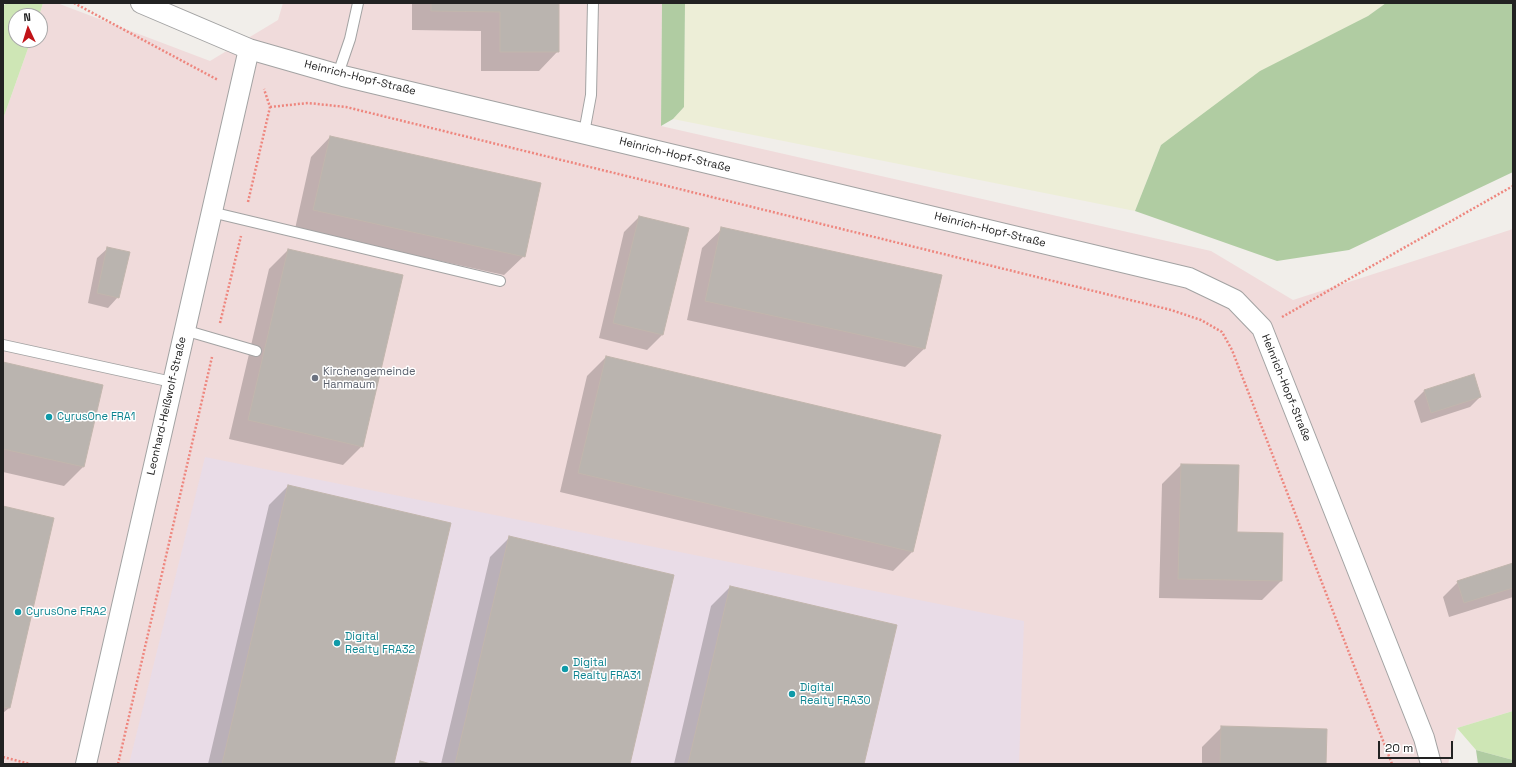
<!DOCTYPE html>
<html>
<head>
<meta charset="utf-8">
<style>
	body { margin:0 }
	#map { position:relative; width:1516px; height:767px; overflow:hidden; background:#f1eeea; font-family:"Space Grotesk",sans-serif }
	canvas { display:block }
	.frame { position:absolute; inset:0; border:4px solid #222; pointer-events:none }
	.north { position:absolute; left:8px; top:8px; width:40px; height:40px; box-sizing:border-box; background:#fff; border:1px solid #a7a7a7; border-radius:50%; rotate:356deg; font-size:11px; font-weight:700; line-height:16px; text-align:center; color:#222 }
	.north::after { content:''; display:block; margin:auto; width:14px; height:18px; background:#c11318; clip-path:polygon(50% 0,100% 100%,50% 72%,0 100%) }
	.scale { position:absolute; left:1378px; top:741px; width:75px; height:18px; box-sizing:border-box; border:2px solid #222; border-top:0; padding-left:5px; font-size:12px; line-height:14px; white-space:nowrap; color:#222; -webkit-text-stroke:3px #fff; paint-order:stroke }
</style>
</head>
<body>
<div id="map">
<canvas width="1516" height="767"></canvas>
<div class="frame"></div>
<div class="north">N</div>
<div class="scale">20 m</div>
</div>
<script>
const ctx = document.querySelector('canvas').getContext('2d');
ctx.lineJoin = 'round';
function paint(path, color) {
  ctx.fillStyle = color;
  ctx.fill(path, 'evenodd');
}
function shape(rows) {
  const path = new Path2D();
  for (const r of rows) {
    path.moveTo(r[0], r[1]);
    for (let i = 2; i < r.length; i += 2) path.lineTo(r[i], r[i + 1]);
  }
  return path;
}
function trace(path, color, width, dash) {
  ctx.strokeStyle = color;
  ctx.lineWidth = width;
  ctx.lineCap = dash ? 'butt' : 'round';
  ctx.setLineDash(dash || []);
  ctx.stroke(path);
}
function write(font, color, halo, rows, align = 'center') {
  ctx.font = font + ' "Space Grotesk",sans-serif';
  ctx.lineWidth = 3;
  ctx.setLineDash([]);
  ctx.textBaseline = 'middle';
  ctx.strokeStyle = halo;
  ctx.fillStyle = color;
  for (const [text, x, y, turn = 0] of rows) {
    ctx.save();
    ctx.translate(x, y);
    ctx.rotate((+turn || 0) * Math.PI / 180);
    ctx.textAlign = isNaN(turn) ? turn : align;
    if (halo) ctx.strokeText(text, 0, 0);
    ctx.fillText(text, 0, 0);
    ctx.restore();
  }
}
paint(shape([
	[43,3,57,3,210,61,278,20,283,3,662,3,661,126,1211,251,1293,300,1513,229,1513,711,1457,728,1448,764,3,764,3,119,31,40,40,40,39,16]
]), '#f0dbdb');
paint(shape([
	[205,457,1024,621,1019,764,129,764]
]), '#e9dce7');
paint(shape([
	[685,3,1386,3,1368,16,1161,145,1135,211,673,119,684,107]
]), '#edeed7');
paint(shape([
	[7,3,43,3,39,16,16,16,16,40,31,40,3,119,3,6],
	[1513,711,1513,760,1476,750,1457,728]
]), '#cee6b5');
paint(shape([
	[662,3,685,3,684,107,673,119,661,126],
	[1386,3,1513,3,1513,172,1349,250,1277,261,1135,211,1161,145,1260,71,1368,16],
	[1476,750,1513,760,1513,764,1478,764]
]), '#b0cca2');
paint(shape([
	[412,3,558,3,558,51,539,71,481,71,481,31,412,30],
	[330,137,524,256,504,275,295,229,311,157],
	[639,217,688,228,662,335,647,350,599,338,624,232],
	[722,229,925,348,905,367,687,320,702,248],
	[108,248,118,297,108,308,88,303,97,258],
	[288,250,362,446,343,465,229,439,269,269],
	[606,357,912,552,893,571,560,492,587,376],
	[3,363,83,467,64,486,3,472],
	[1424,391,1480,397,1470,407,1421,423,1414,401],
	[1181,465,1236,533,1281,581,1262,600,1159,598,1162,484],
	[288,486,393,764,208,764,269,505],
	[3,507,9,708,3,713],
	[509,538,629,764,441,764,490,557],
	[1513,565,1513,597,1449,617,1443,597,1458,582],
	[730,587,863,764,674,764,711,606],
	[1222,727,1325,764,1202,764,1202,747]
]), '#0003');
const building = shape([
	[431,3,559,3,559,52,500,52,500,12,431,11,431,3],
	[330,136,541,183,525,257,313,210,330,136],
	[639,216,689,228,663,335,613,323,639,216],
	[721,227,942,275,925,349,705,301,721,227],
	[107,247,130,252,119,298,97,293,107,247],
	[288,249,403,275,363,447,248,420,288,249],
	[606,356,941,435,913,552,578,473,606,356],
	[3,362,103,385,84,467,3,449,3,362],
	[1474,374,1481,397,1431,413,1424,390,1474,374],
	[1181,464,1239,465,1237,532,1283,533,1282,581,1178,579,1181,464],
	[288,485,451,523,394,764,222,764,288,485],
	[3,506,54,518,10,708,3,707,3,506],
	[509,536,674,575,630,764,455,764,509,536],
	[1513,563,1513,588,1464,603,1457,581,1513,563],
	[730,586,897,625,864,764,688,764,730,586],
	[1221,726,1327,729,1326,764,1220,764,1221,726],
	[420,761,431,764,419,764,420,761]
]);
paint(building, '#bab4af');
trace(building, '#c2b6ad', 1);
const service = shape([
	[338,74,350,39,358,3],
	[584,133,591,95,593,3],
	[211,212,500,281],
	[184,330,256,351],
	[3,345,172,382]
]);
const minor = shape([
	[141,3,249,49,343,76,1189,278,1235,300,1262,328,1424,738,1431,764],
	[86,764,249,49]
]);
trace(service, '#a3a3a3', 12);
trace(minor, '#a3a3a3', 22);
trace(shape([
	[74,3,218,80],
	[270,107,308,103,346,107,1171,310,1201,320,1222,332,1232,350,1392,764],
	[248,202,270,107,264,89],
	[1282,317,1513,186],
	[220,323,241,236],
	[3,757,30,764],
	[118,764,212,357]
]), '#ee867e', 2.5, [2, 2]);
trace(service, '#fff', 10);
trace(minor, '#fff', 20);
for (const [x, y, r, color] of [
	[315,378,4,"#6b7280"],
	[49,417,4,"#0f9aa8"],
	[18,612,4,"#0f9aa8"],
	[337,643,4,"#0f9aa8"],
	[565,669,4,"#0f9aa8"],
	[792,694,4,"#0f9aa8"]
]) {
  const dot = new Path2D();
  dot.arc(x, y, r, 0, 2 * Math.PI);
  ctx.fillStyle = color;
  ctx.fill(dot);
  trace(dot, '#fff', 1.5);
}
write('11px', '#222', '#fff', [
	["Heinrich-Hopf-Straße",360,78,14],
	["Heinrich-Hopf-Straße",675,155,14],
	["Heinrich-Hopf-Straße",990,230,14],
	["Heinrich-Hopf-Straße",1286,388,68],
	["Leonhard-Heißwolf-Straße",167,406,-77]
]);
write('11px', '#5b616d', '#fff', [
	["Kirchengemeinde",323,372],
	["Hanmaum",323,385]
], 'left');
write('11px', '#0d838f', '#fff', [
	["CyrusOne FRA1",57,417],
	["CyrusOne FRA2",26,612],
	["Digital",345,637],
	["Realty FRA32",345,650],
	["Digital",573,663],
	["Realty FRA31",573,676],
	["Digital",800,688],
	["Realty FRA30",800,701]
], 'left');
</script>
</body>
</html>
